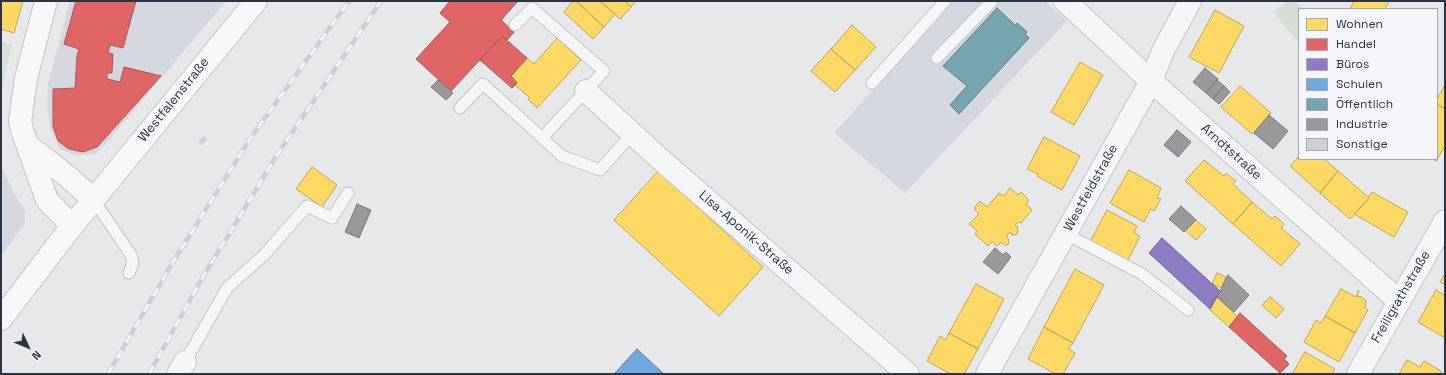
<!DOCTYPE html>
<html>
<head>
<meta charset="utf-8">
<style>
	body { margin:0 }
	#map { position:relative; width:1446px; height:375px; overflow:hidden; background:#e6e8ea; font-family:"Space Grotesk",sans-serif }
	canvas { display:block }
	.frame { position:absolute; inset:0; border:2px solid #2b3445; pointer-events:none }
	.legend { position:absolute; left:1298px; top:8px; width:140px; height:152px; box-sizing:border-box; background:#f4f6f9; border:1px solid #a4a8b1; margin:0; padding:5px 7px; list-style:none; font-size:12px; color:#2b3445 }
	.legend li { display:flex; align-items:center; gap:8px; height:20px }
	.legend b { width:20px; border:1px solid #a4a8b1 }
	.north { position:absolute; left:8px; top:327px; width:40px; height:40px; -webkit-text-stroke:3px #f4f6f9; paint-order:stroke; rotate:134deg; font-size:11px; font-weight:700; line-height:16px; text-align:center; color:#2b3445 }
	.north::after { content:''; display:block; margin:auto; width:14px; height:18px; background:#2b3445; clip-path:polygon(50% 0,100% 100%,50% 72%,0 100%) }
</style>
</head>
<body>
<div id="map">
<canvas width="1446" height="375"></canvas>
<div class="frame"></div>
<ul class="legend">
<li><b style="height:11px;background:#ffd966"></b>Wohnen</li>
<li><b style="height:11px;background:#e06666"></b>Handel</li>
<li><b style="height:11px;background:#8e7cc3"></b>Büros</li>
<li><b style="height:11px;background:#6fa8dc"></b>Schulen</li>
<li><b style="height:11px;background:#76a5af"></b>Öffentlich</li>
<li><b style="height:11px;background:#999"></b>Industrie</li>
<li><b style="height:11px;background:#ced0d3"></b>Sonstige</li>
</ul>
<div class="north">N</div>
</div>
<script>
const ctx = document.querySelector('canvas').getContext('2d');
ctx.lineJoin = 'round';
function paint(path, color) {
  ctx.fillStyle = color;
  ctx.fill(path, 'evenodd');
}
function shape(rows) {
  const path = new Path2D();
  for (const r of rows) {
    path.moveTo(r[0], r[1]);
    for (let i = 2; i < r.length; i += 2) path.lineTo(r[i], r[i + 1]);
  }
  return path;
}
function trace(path, color, width, dash) {
  ctx.strokeStyle = color;
  ctx.lineWidth = width;
  ctx.lineCap = dash ? 'butt' : 'round';
  ctx.setLineDash(dash || []);
  ctx.stroke(path);
}
function write(font, color, halo, rows, align = 'center') {
  ctx.font = font + ' "Space Grotesk",sans-serif';
  ctx.lineWidth = 4;
  ctx.setLineDash([]);
  ctx.textBaseline = 'middle';
  ctx.strokeStyle = halo;
  ctx.fillStyle = color;
  for (const [text, x, y, turn = 0] of rows) {
    ctx.save();
    ctx.translate(x, y);
    ctx.rotate((+turn || 0) * Math.PI / 180);
    ctx.textAlign = isNaN(turn) ? turn : align;
    if (halo) ctx.strokeText(text, 0, 0);
    ctx.fillText(text, 0, 0);
    ctx.restore();
  }
}
paint(shape([
	[70,1,226,1,104,146,95,154,77,156,60,149,51,131,47,107,48,84],
	[953,1,1045,1,1067,21,905,193,834,133],
	[1,166,15,195,25,210,25,223,1,256]
]), '#d4d7dd');
paint(shape([
	[1287,1,1295,1,1302,9,1299,9,1299,43,1273,12],
	[1,41,12,44,2,87,1,87]
]), '#d6ded6');
const homes = shape([
	[1,1,23,1,14,33,1,29,1,1],
	[573,1,576,1,604,27,593,39,564,12,573,1],
	[576,1,600,1,615,14,604,27,576,1],
	[600,1,625,1,631,7,620,19,600,1],
	[625,1,636,1,631,7,625,1],
	[1354,1,1389,1,1385,9,1350,9,1354,1],
	[1215,10,1244,26,1219,73,1189,57,1215,10],
	[852,25,876,47,855,70,831,49,852,25],
	[557,38,581,60,537,108,528,99,529,97,515,85,517,83,511,76,527,58,534,64,557,38],
	[831,49,855,70,835,92,811,71,831,49],
	[1080,62,1103,75,1074,125,1051,112,1080,62],
	[1445,85,1445,109,1437,104,1437,99,1445,85],
	[1240,86,1271,113,1252,134,1221,107,1240,86],
	[1437,104,1445,109,1445,146,1436,161,1432,159,1437,159,1437,104],
	[1044,137,1080,156,1062,190,1037,176,1038,174,1027,169,1044,137],
	[1299,156,1299,159,1324,159,1338,171,1320,193,1290,166,1299,156],
	[1204,160,1224,176,1226,173,1236,181,1233,184,1252,202,1233,224,1185,181,1204,160],
	[312,167,337,185,322,207,296,189,312,167],
	[1129,170,1161,188,1157,198,1161,199,1154,211,1151,209,1144,222,1110,203,1129,170],
	[658,171,763,267,719,316,614,220,658,171],
	[1338,171,1369,198,1350,219,1320,193,1338,171],
	[1010,188,1018,195,1021,192,1028,199,1028,201,1026,204,1032,210,1021,223,1018,222,1015,225,1018,227,1017,234,1013,235,1010,232,1006,236,1009,240,1008,245,1004,245,1001,242,997,246,992,241,988,246,975,234,977,231,969,224,979,214,975,210,975,207,980,201,987,207,999,193,1004,196,1010,188],
	[1372,192,1408,212,1394,237,1354,214,1369,198,1368,197,1372,192],
	[1252,202,1272,219,1275,216,1284,224,1281,228,1300,244,1281,266,1233,224,1252,202],
	[1107,210,1137,226,1134,233,1140,236,1127,262,1090,242,1107,210],
	[1196,220,1206,229,1196,240,1185,230,1196,220],
	[1075,269,1104,285,1073,343,1044,327,1075,269],
	[1217,273,1226,277,1221,288,1212,284,1217,273],
	[1445,274,1445,285,1440,282,1445,274],
	[976,284,1004,299,978,349,949,333,976,284],
	[1341,289,1356,297,1359,290,1357,296,1362,297,1365,300,1366,303,1365,308,1368,310,1355,333,1325,316,1341,289],
	[1436,290,1445,296,1445,338,1418,322,1436,290],
	[1217,297,1238,317,1229,327,1210,310,1217,297],
	[1270,297,1284,309,1276,318,1262,305,1270,297],
	[1325,316,1355,333,1339,362,1304,342,1316,320,1321,323,1325,316],
	[1044,327,1073,343,1068,349,1075,353,1063,374,1056,374,1028,359,1044,327],
	[949,333,978,349,964,374,951,374,927,361,940,336,946,340,949,333],
	[1305,352,1335,369,1332,374,1292,374,1305,352],
	[1407,360,1420,367,1424,361,1441,371,1440,374,1399,374,1407,360]
]);
paint(homes, '#ffd966');
trace(homes, '#bfa85c', 1);
const shops = shape([
	[76,1,136,1,123,48,110,45,108,53,113,54,112,73,107,73,107,79,120,82,124,67,161,76,97,147,83,152,69,149,58,141,53,126,53,89,75,88,77,56,79,49,64,44,76,1],
	[450,1,518,1,501,20,514,32,507,40,502,36,451,91,416,59,450,22,440,13,450,1],
	[502,36,527,58,511,76,517,83,512,88,480,60,502,36],
	[1240,313,1287,356,1284,359,1289,364,1280,373,1229,327,1240,313]
]);
paint(shops, '#e06666');
trace(shops, '#aa575c', 1);
const offices = shape([
	[1162,238,1220,291,1210,309,1149,253,1162,238]
]);
paint(offices, '#8e7cc3');
trace(offices, '#70669d', 1);
const schools = shape([
	[637,349,664,374,614,374,637,349]
]);
paint(schools, '#6fa8dc');
trace(schools, '#5b85af', 1);
const public = shape([
	[997,8,1015,25,1017,23,1027,32,1025,34,1029,38,959,114,950,105,967,86,943,66,997,8]
]);
paint(public, '#76a5af');
trace(public, '#60838f', 1);
const industry = shape([
	[1205,68,1218,79,1206,93,1193,82,1205,68],
	[438,80,453,93,446,100,431,87,438,80],
	[1217,80,1224,86,1213,99,1206,93,1217,80],
	[1224,86,1230,92,1219,104,1213,99,1224,86],
	[1269,115,1288,131,1273,149,1254,133,1269,115],
	[1177,130,1191,142,1178,157,1164,145,1177,130],
	[357,204,371,210,359,238,345,232,357,204],
	[1181,206,1196,220,1184,232,1169,219,1181,206],
	[995,248,1003,255,1006,252,1011,257,998,274,983,262,995,248],
	[1228,275,1249,295,1234,312,1217,297,1228,275]
]);
paint(industry, '#999');
trace(industry, '#787b80', 1);
paint(shape([
	[204,136,207,139,202,145,198,142]
]), '#ced0d3');
const lane = shape([
	[515,25,532,8,604,71,542,138],
	[937,58,992,1],
	[872,83,945,1],
	[460,108,483,84,562,156,600,170,632,134],
	[93,199,131,255,133,263,129,273],
	[1066,234,1142,274,1188,310],
	[185,362,227,288,264,255,307,206,332,218,348,193]
]);
const street = shape([
	[1065,1,1151,81,1399,301],
	[586,91,660,159,908,374],
	[178,374,185,362],
	[987,374,1151,81,1163,51,1190,1],
	[1358,374,1445,221]
]);
const secondary = shape([
	[46,1,26,78,20,121,22,130,47,200,72,226],
	[29,146,67,176,93,199],
	[1,319,72,226,256,1]
]);
trace(lane, '#c4c6c8', 13);
trace(street, '#c4c6c8', 24);
trace(secondary, '#c4c6c8', 24);
trace(lane, '#f5f6f7', 11);
trace(street, '#f5f6f7', 22);
trace(secondary, '#f8f8f8', 22);
const rail = shape([
	[108,374,173,262,250,139,349,1],
	[149,374,201,280,277,155,381,1]
]);
trace(rail, '#cecfd2', 4.5);
trace(rail, '#f4f6f9', 3, [9]);
write('13px', '#2b3445', '#f4f6f9', [
	["Westfalenstraße",174,100,-51],
	["Arndtstraße",1231,152,42],
	["Westfeldstraße",1091,188,-61],
	["Lisa-Aponik-Straße",746,233,41],
	["Freiligrathstraße",1401,297,-60]
]);
</script>
</body>
</html>
